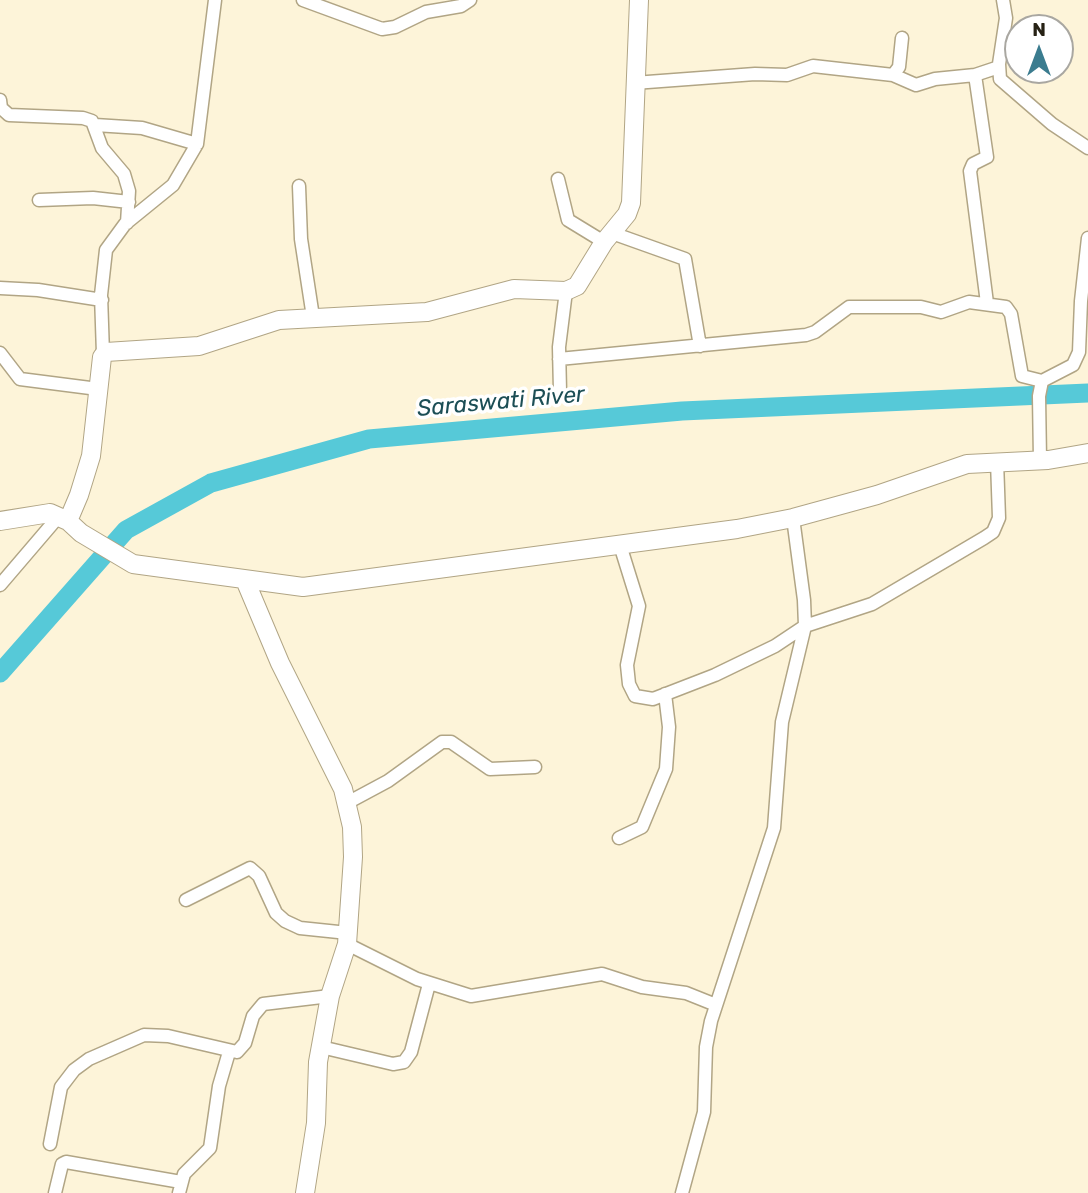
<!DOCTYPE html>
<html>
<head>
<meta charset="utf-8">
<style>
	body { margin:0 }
	#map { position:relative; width:1088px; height:1193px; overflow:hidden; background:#fdf4d9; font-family:Rubik,sans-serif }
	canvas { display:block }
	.north { position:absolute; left:1004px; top:14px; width:70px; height:70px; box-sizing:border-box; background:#fff; border:2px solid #a9a7a1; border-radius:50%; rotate:0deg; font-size:19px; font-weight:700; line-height:28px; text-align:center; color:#272215 }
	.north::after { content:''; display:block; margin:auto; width:24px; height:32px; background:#3b7c8f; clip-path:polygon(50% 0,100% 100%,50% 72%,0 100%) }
</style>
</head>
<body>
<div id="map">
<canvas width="1088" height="1193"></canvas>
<div class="north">N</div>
</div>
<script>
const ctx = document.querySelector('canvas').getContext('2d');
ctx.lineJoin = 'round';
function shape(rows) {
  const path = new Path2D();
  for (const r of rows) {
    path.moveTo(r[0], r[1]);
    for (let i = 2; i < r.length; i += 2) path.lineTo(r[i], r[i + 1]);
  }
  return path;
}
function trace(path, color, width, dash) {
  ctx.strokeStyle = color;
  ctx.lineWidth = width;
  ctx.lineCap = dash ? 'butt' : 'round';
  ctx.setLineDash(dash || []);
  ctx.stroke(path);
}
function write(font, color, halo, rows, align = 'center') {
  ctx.font = font + ' Rubik,sans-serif';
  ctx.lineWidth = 7;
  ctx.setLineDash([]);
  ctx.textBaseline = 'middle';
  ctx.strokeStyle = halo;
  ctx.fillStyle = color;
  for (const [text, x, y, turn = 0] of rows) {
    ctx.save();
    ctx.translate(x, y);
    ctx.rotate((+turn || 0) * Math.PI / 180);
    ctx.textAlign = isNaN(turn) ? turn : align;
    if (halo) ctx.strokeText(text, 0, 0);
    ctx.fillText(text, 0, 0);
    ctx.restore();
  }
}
trace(shape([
	[0,673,126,530,211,483,369,439,682,411,1088,393]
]), '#56c9d8', 19);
const street = shape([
	[303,0,382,29,395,27,426,12,461,6,470,0],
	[1003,0,1006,18,999,64,1000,79,1052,124,1088,148],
	[893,75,916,85,935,79,975,75,999,67],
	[975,75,987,157,973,164,970,171,987,303],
	[634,83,755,74,787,75,813,66,893,75,899,67,902,38],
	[0,100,1,108,9,115,83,118,92,121,102,148,124,174,129,191,127,223],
	[95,125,142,128,197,144],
	[558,179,568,220,604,242],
	[299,186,301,239,313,317],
	[39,200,93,198,129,202],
	[612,233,685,259,700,346],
	[0,288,38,290,102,300],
	[0,353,20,379,98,389],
	[103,354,101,295,106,250,125,224,173,185,197,144,215,0],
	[559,359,806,335,815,332,849,307,921,307,941,312,969,302,1006,307,1011,314,1022,376,1042,381],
	[560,391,559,347,566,291],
	[1040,460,1039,396,1042,381,1073,365,1079,352,1081,301,1088,238],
	[620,545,639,606,627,665,629,684,635,696,653,699,715,675,775,646,805,626,872,604,984,538,993,532,999,518,997,461],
	[0,585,59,516],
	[347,803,388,781,442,742,451,742,490,769,535,767],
	[619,838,642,827,666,769,669,727,665,694],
	[186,900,250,868,259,876,276,913,285,921,300,928,348,933],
	[347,944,417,979,471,996,602,974,642,987,686,993,716,1005],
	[321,1047,393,1064,404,1062,411,1052,429,984],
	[50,1144,61,1087,74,1070,89,1059,144,1035,168,1036,237,1052,245,1043,253,1016,263,1004,330,996],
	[55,1193,62,1164,66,1162,181,1182],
	[179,1193,184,1174,210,1148,219,1086,229,1052],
	[682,1193,704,1112,706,1047,711,1021,774,828,782,722,805,626,804,600,793,518]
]);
const secondary = shape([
	[0,521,50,513,68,521,81,533,133,564,303,587,737,529,793,518,877,495,967,464,1048,460,1088,453],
	[68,521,79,495,91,456,102,357,106,352,199,346,279,320,427,312,514,289,566,291,577,286,604,242,627,214,631,203,639,0],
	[245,580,280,663,343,789,352,827,353,857,347,944,330,996,318,1062,316,1123,305,1193]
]);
trace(street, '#b1a585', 15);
trace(secondary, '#b1a585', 20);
trace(street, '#fff', 12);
trace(secondary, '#fff', 18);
write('italic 23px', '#1c4e55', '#fff', [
	["Saraswati River",501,402,-5]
]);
</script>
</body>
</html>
